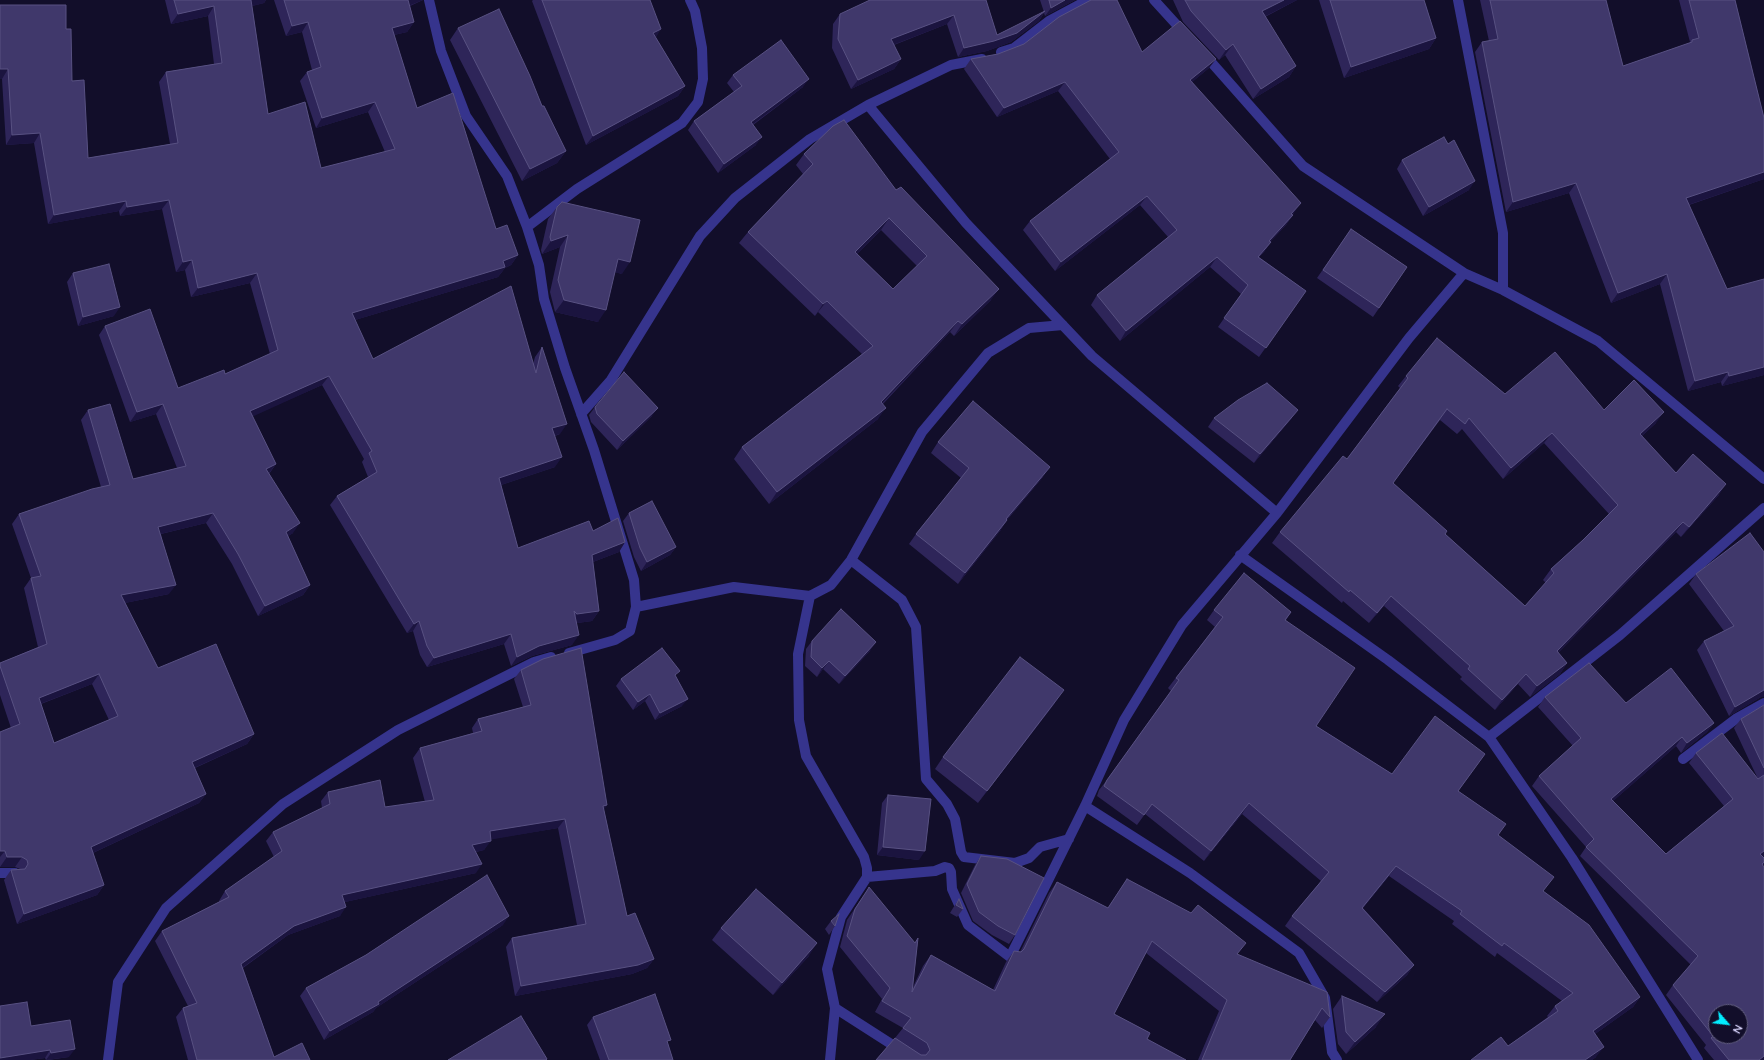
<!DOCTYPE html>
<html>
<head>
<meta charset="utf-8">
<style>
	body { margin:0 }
	#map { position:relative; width:1764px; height:1060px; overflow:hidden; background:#120e2a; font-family:Quicksand,sans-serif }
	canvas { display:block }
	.north { position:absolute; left:1708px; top:1004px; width:40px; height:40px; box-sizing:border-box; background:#120e2a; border:1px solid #625e7f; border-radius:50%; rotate:118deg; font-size:11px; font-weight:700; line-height:16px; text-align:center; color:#dad6ff }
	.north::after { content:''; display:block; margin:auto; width:14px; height:18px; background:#02ecff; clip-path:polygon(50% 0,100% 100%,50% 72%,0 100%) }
</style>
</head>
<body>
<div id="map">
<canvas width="1764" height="1060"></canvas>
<div class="north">N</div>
</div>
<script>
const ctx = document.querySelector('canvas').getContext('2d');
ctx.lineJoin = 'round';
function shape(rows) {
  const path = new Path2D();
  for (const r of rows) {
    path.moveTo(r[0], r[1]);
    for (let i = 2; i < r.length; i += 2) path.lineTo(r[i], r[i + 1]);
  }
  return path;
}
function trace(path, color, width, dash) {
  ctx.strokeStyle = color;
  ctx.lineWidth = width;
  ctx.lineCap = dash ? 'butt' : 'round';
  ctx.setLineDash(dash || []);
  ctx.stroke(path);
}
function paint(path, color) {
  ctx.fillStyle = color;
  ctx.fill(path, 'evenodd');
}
trace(shape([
	[429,0,441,51,466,116,507,176,527,227,539,265,544,299,565,368,594,450,634,580,636,607,630,631,615,640,569,653],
	[1154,0,1185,34],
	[1458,0,1503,233,1503,290],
	[1001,52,1014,48,1049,21,1088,0],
	[1204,54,1303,166,1464,273,1503,290,1598,341,1764,479],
	[868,105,966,223,1092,356,1277,513],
	[527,227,577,189,682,123,698,102,703,79,702,48,695,11,690,0],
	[581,414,611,380,700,236,735,198,810,139,868,105,951,65,982,59],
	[1240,555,1388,660,1489,737,1572,858,1698,1060],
	[851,560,902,600,916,627,926,779,947,804,955,819,961,852,964,857,1015,863,1029,858,1040,847,1069,839],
	[810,596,798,654,799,720,806,756,864,857,867,868,867,877,841,917,827,969,835,1008,830,1060],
	[636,607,734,587,810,596,831,585,851,560,922,432,988,353,1029,328,1063,325],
	[1489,737,1620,635,1764,508],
	[1683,759,1737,718,1764,703],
	[1085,806,1190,873,1299,953,1325,998,1332,1052,1337,1060],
	[0,873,15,873],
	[867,877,935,871,945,867,949,868,951,872,952,889,968,925,1010,957,1085,806,1124,720,1182,625,1277,513,1409,338,1464,273],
	[835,1008,916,1060],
	[108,1060,118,982,166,908,283,804,398,730,534,662,551,657]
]), '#36348d', 10);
paint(shape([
	[165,0,266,0,264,3,252,6,268,114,321,168,385,152,368,112,316,128,300,81,307,72,312,70,302,32,286,36,274,0,423,0,410,6,414,22,407,32,394,35,417,108,496,229,518,255,511,265,505,268,498,277,355,320,373,359,533,364,535,357,542,347,560,434,555,436,555,467,501,485,518,548,593,531,625,542,619,552,593,562,599,611,592,621,577,623,572,645,532,656,511,666,504,644,427,667,420,655,413,631,407,633,330,505,337,496,368,477,362,462,364,459,322,385,252,416,276,464,269,474,293,533,288,536,310,585,303,595,258,616,232,564,206,523,161,534,169,594,125,603,158,668,254,734,247,744,195,768,206,794,199,803,93,853,104,885,97,895,17,924,4,880,11,870,20,869,15,867,0,867,0,732,11,728,0,695,0,663,38,647,24,588,31,578,12,524,19,514,101,487,81,420,88,410,133,479,177,468,156,414,130,422,99,335,105,326,178,388,225,374,270,354,250,283,191,297,185,270,176,272,162,209,120,216,119,211,48,224,34,143,6,145,2,79,0,5,66,29,72,81,88,158,170,144,159,82,166,72,214,64,208,16,171,24],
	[92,684,109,720,54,743,41,704],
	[533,0,650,0,656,38,685,86,678,96,586,145,532,1],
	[986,0,997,35,1044,12,1040,0,1075,0,1045,16,1044,13,1039,21,1011,42,987,51,958,57,947,24,894,45,901,59,894,69,851,89,832,48,833,24,840,14],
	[1173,0,1297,0,1265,17,1296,66,1289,77,1253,99,1225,55,1219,60,1183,22],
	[1319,0,1424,0,1436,38,1429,49,1344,78],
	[1480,0,1606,0,1623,66,1690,43,1690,42,1679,0,1735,0,1764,118,1764,179,1689,205,1764,375,1722,386,1721,382,1688,391,1660,284,1611,303,1569,193,1506,212,1475,52,1482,42,1489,41],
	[458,28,542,106,566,151,557,163,522,181,450,40],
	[1142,52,1216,59,1209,68,1192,82,1294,213,1286,225,1270,242,1271,242,1264,252,1259,257,1306,291,1259,357,1218,327,1241,294,1210,267,1120,341,1091,305,1097,295,1168,237,1140,205,1055,271,1023,230,1030,221,1110,159,1058,91,997,117,964,69,971,59],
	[733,75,803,87,753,125,756,145,718,173,688,130,694,121,734,92,727,83],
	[804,154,896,190,991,300,954,336,950,332,883,404,878,419,769,504,734,459,742,447,862,354,818,312,815,316,739,243,748,232,803,174,796,165],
	[881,230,917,266,893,289,857,254],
	[1402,160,1469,190,1423,216,1397,169],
	[557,207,622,274,615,272,598,322,555,312,550,292,560,247,542,254,541,250,548,219],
	[1351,229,1407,267,1373,317,1317,278],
	[73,273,114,316,78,326,67,282],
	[1406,376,1505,394,1604,410,1656,423,1642,436,1676,473,1719,495,1681,537,1676,532,1558,653,1567,663,1560,674,1530,697,1518,684,1495,710,1460,679,1462,677,1384,606,1369,623,1343,601,1342,603,1272,543,1280,532,1347,459,1400,388,1398,386],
	[1440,420,1457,434,1462,429,1503,479,1544,443,1609,514,1583,540,1551,569,1543,580,1546,583,1525,606,1445,534,1393,483],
	[595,407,652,416,617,450,591,422,589,415],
	[1214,418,1292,418,1254,463,1208,427],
	[938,442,1043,477,1007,520,1000,531,958,584,909,544,916,534,961,478,931,453],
	[629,513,676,547,670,555,641,571,634,557,623,521],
	[1764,552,1764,697,1761,697,1729,716,1697,650,1704,641,1724,631,1689,584,1696,574],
	[1214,610,1291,612,1286,620,1316,726,1392,774,1485,754,1458,791,1498,835,1543,892,1640,997,1633,1007,1595,1034,1596,1057,1592,1060,1471,1060,1508,1046,1548,1017,1547,1016,1555,1006,1562,1001,1497,953,1495,957,1452,924,1454,921,1389,876,1363,908,1414,965,1407,975,1377,1002,1285,926,1292,916,1321,881,1242,814,1204,861,1145,814,1137,825,1097,796,1099,790,1107,780,1171,691,1168,688,1215,627,1207,620],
	[812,641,870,651,839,684,823,669,817,677,805,666,806,649],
	[521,670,604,810,627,916,654,959,647,968,632,974,515,996,506,947,512,938,577,925,558,828,491,839,484,850,476,852,476,873,345,902,340,916,288,935,243,968,274,1057,310,1060,188,1060,176,1017,183,1008,188,1006,155,941,162,931,219,902,219,901,225,891,274,857,266,841,273,832,322,808,321,801,328,792,385,807,425,802,413,758,420,748,473,733,472,728,478,719,523,707,514,679],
	[676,677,682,706,655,720,645,701,633,710,616,686,621,679],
	[1545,697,1626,703,1714,723,1707,732,1681,753,1676,746,1613,801,1666,854,1724,806,1689,763,1696,753,1758,779,1734,728,1741,719,1764,705,1764,856,1763,857,1764,864,1763,865,1764,1060,1714,1060,1704,1048,1706,1045,1666,995,1673,985,1691,965,1580,856,1586,847,1532,786,1539,776,1573,746,1538,707],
	[1055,703,978,803,935,769,943,757],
	[888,795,919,860,877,855,882,803],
	[981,856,1015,935,1009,944,992,935,973,921,961,893,975,865],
	[1127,879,1238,955,1327,992,1330,1017,1322,1028,1315,1020,1290,1060,1198,1060,1219,1011,1146,953,1114,1014,1150,1033,876,1060,895,1038,903,1028,875,1012,882,999,840,947,847,920,868,889,915,943,918,938,913,987,923,966,931,955,993,990,1006,962,1014,951,1020,952,1049,893,1057,882,1108,908],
	[959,899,963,909,957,917,950,913,953,908],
	[831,921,835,926,829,935,825,929],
	[503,925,376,1008,373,1012,324,1040,300,996,306,988],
	[721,928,809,956,773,995,712,940],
	[1342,996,1376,1027,1346,1054,1338,1044,1333,1009],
	[593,1017,668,1044,673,1060,600,1060,587,1025],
	[31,1026,69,1057,48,1060,46,1060,45,1058,30,1060,0,1060]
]), '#2e2559');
paint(shape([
	[250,0,266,0,264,3,244,8],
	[407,0,423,0,401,9],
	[1065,0,1075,0,1045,16,1051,8],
	[1284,0,1297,0,1254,22,1262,11],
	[214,6,208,16,171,24,178,14],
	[1045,11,1039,21,1011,42,987,51,958,57,964,48,994,41],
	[954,15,947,24,885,48,891,39],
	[308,22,302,32,286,36,292,26],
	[414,22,407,32,385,37,392,28],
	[661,29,655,39,653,33],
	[1436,38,1429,49,1344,78,1351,67],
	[1233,44,1225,55,1219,60,1226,50],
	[901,59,894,69,851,89,858,80],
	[1216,59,1209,68,1184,89,1190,80],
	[1296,66,1289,77,1253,99,1261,89],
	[0,69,8,69,2,79,0,79],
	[809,79,803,87,745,130,751,122],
	[1065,82,1058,91,997,117,1004,108],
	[685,86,678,96,586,145,593,136],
	[375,102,368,112,316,128,322,118],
	[40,133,34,143,6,145,12,135],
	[762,137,756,145,718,173,724,164],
	[566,151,557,163,522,181,530,169],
	[1764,172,1764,179,1679,208,1686,198],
	[1475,181,1469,190,1423,216,1429,207],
	[1576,183,1569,193,1506,212,1513,202],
	[1147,196,1140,205,1055,271,1061,262],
	[169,200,162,209,120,216,127,207],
	[126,201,119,211,48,224,54,215],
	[1301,203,1294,213,1284,223,1291,214],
	[1293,215,1286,225,1262,250,1269,241],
	[889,218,881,230,847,264,855,252],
	[568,235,560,247,542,254,551,241],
	[1271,242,1264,252,1251,266,1258,257],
	[518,255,511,265,505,268,498,277,345,323,352,313],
	[1217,257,1210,267,1120,341,1126,331],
	[618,259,630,262,622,274,609,271],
	[192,260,185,270,176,272,183,262],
	[257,273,250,283,191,297,198,288],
	[1667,274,1660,284,1611,303,1618,293],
	[999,289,991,300,954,336,962,324],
	[564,300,606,310,598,322,555,312],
	[827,301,818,312,815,316,823,304],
	[120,307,114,316,78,326,83,317],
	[958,321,950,332,873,413,881,402],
	[1764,367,1764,375,1722,386,1729,376],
	[1728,372,1721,382,1688,391,1695,381],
	[329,376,322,385,243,421,250,411],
	[163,404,156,414,130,422,137,412],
	[658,408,652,416,617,450,623,441],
	[886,408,878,419,769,504,777,492],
	[1298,410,1292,418,1254,463,1260,454],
	[1664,412,1656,423,1632,445,1640,434],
	[567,424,560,434,545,438,552,428],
	[1552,433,1544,443,1503,479,1511,468],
	[562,457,555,467,492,488,499,478],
	[276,464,269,473,259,479,266,469],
	[1050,467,1043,477,998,530,1006,519],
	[1726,484,1719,495,1681,537,1689,527],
	[213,513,206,523,152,536,158,527],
	[1007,520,1000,531,958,584,965,573],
	[1683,522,1676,532,1549,662,1557,651],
	[300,523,293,533,280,542,286,532],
	[625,542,619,552,585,565,592,555],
	[676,547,670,555,641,571,647,562],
	[176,585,169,594,115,605,121,595],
	[310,585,303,595,258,616,265,606],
	[1391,596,1384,606,1369,623,1377,613],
	[599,611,592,621,570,624,577,614],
	[419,621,413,631,407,633,414,624],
	[511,634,504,644,427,667,434,658],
	[579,635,572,645,532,656,511,666,517,657,539,646],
	[876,642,870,651,839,684,845,676],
	[829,661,817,677,822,668],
	[1567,663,1560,674,1530,697,1537,686],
	[99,674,92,684,32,707,39,698],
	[1526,674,1518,684,1495,710,1502,700],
	[1064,690,1055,703,978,803,987,791],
	[1764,690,1764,697,1761,697,1729,716,1735,707],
	[650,694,645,701,633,710,638,702],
	[688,699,682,706,655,720,660,713],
	[1714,723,1707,732,1681,753,1687,743],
	[254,734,247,744,185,772,192,762],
	[1682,737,1676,746,1604,809,1611,799],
	[206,794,199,803,84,857,91,847],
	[1249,803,1242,814,1204,861,1211,851],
	[607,805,601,815,603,806],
	[565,819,558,828,483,841,490,831],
	[491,841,484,850,465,854,472,845],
	[883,847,925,851,919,860,877,855],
	[0,851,5,851,0,857],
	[1764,851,1764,856,1754,864,1760,854],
	[7,857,22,857,15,867,0,867],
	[482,864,476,873,336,904,342,895],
	[1396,866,1389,876,1355,918,1362,908],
	[104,885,97,895,17,924,24,914],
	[346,907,340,916,288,935,235,973,241,964,294,926],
	[509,916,503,925,376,1008,373,1012,324,1040,330,1031,378,1002],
	[817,943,809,956,773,995,782,983],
	[654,959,647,968,632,974,515,996,521,986],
	[1414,965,1407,975,1377,1002,1385,992],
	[1640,997,1633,1007,1585,1041,1593,1031],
	[1385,1014,1376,1027,1346,1054,1355,1042],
	[1604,1047,1596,1057,1592,1060,1585,1060],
	[75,1049,69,1057,46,1060,51,1053],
	[50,1050,45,1058,30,1060,0,1060,0,1058],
	[1764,1056,1764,1060,1759,1060]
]), '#1b143f');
const building = shape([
	[174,0,251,0,268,114,305,102,321,168,395,149,375,102,322,118,307,72,321,67,308,22,292,26,284,0,408,0,414,22,392,28,417,108,453,93,496,229,507,225,518,255,503,261,505,267,352,313,373,359,511,286,536,373,542,347,567,424,552,428,562,457,499,478,518,548,589,521,593,531,618,518,625,542,592,555,599,611,577,614,574,611,579,635,539,646,517,657,511,634,434,658,427,646,419,621,414,624,337,496,377,472,369,453,372,451,329,376,250,411,276,464,266,469,300,523,286,532,310,585,265,606,238,554,213,513,158,527,176,585,121,595,158,668,216,644,254,734,192,762,206,794,91,847,104,885,24,914,11,870,25,869,28,864,27,860,22,857,7,857,5,851,0,851,0,732,20,724,0,666,0,663,47,644,31,578,41,576,19,514,92,489,110,485,88,410,110,404,133,479,186,466,163,404,137,412,105,326,150,309,178,388,224,370,225,374,278,350,257,273,198,288,192,260,183,262,169,200,127,207,126,201,54,215,40,133,12,135,8,69,0,69,0,5,66,5,66,29,71,29,72,81,84,80,88,158,178,143,166,72,222,63,214,6,178,14,174,0],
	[99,674,118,716,54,743,39,698,99,674],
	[542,0,650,0,661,29,653,33,685,86,593,136,542,0],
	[870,0,986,0,997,35,1045,11,1017,33,994,41,964,48,954,15,891,39,901,59,858,80,838,39,840,14,870,0],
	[1049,0,1065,0,1051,8,1049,0],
	[1091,0,1117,0,1142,52,1180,21,1216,59,1190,80,1301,203,1291,214,1293,215,1269,241,1271,242,1258,257,1306,291,1266,348,1224,318,1248,285,1217,257,1126,331,1097,295,1177,230,1147,196,1061,262,1030,221,1119,152,1065,82,1004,108,971,59,998,54,1024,44,1059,17,1091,0],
	[1185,0,1284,0,1262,11,1296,66,1261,89,1233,44,1226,50,1191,11,1185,0],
	[1330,0,1424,0,1436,38,1351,67,1330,0],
	[1490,0,1606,0,1623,66,1692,42,1692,40,1699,38,1689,0,1735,0,1764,118,1764,172,1686,198,1727,289,1764,279,1764,367,1729,376,1728,372,1695,381,1667,274,1618,293,1576,183,1513,202,1482,42,1498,39,1490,0],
	[499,9,530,76,542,106,544,106,566,151,530,169,458,28,499,9],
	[781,40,809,79,751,122,762,137,724,164,694,121,742,86,733,75,781,40],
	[844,120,896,190,901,187,999,289,962,324,958,321,881,402,886,408,777,492,742,447,873,346,827,301,823,304,748,232,813,164,804,154,833,126,844,120],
	[889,218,927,256,893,289,855,252,889,218],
	[1444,137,1448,144,1454,140,1475,181,1429,207,1402,160,1444,137],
	[562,202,640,220,630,262,618,259,606,310,564,300,558,280,568,235,551,241,550,237,557,207,562,202],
	[1351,229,1407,267,1379,308,1323,270,1351,229],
	[109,264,120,307,83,317,73,273,109,264],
	[1437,338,1505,394,1555,352,1604,410,1634,380,1664,412,1640,434,1676,473,1693,454,1726,484,1689,527,1683,522,1557,651,1567,663,1537,686,1526,674,1502,700,1468,669,1470,666,1391,596,1377,613,1350,590,1349,592,1280,532,1343,456,1347,459,1408,378,1406,376,1437,338],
	[1447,409,1465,424,1469,418,1511,468,1552,433,1618,505,1583,540,1551,569,1554,573,1525,606,1445,534,1447,531,1393,483,1447,409],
	[624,372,658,408,623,441,597,414,595,407,624,372],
	[1267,383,1298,410,1260,454,1214,418,1238,400,1267,383],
	[973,401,1050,467,1006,519,1007,520,965,573,916,534,969,468,938,442,973,401],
	[652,501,676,547,647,562,640,548,629,513,652,501],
	[1750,533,1764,552,1764,690,1735,707,1704,641,1734,626,1696,574,1750,533],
	[1244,573,1291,612,1285,620,1355,668,1316,726,1392,774,1435,716,1485,754,1458,791,1506,824,1498,835,1554,877,1543,891,1589,925,1640,997,1593,1031,1604,1047,1585,1060,1471,1060,1501,1037,1508,1046,1558,1011,1555,1006,1573,993,1504,943,1502,946,1460,914,1462,911,1396,866,1362,908,1414,965,1385,992,1292,916,1329,872,1249,803,1211,851,1152,804,1144,815,1104,786,1107,780,1179,680,1176,678,1223,617,1214,610,1244,573],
	[841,609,876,642,845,676,829,661,822,668,811,657,812,641,841,609],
	[581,648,607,805,603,806,627,916,635,913,654,959,638,965,521,986,512,938,586,924,565,819,490,831,491,841,472,845,482,864,342,895,346,907,294,926,241,964,274,1057,302,1043,310,1060,197,1060,183,1008,197,1003,162,931,229,897,225,891,282,851,273,832,330,804,328,792,380,780,385,807,434,800,420,748,482,731,478,719,531,705,521,670,543,659,581,648],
	[662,648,680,671,675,675,688,699,660,713,650,694,638,702,621,679,662,648],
	[1020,657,1064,690,987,791,943,757,1020,657],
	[1589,663,1626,703,1671,668,1714,723,1687,743,1682,737,1611,799,1666,854,1733,799,1696,753,1722,733,1758,779,1764,775,1764,851,1760,854,1764,858,1764,862,1762,864,1764,867,1764,1056,1759,1060,1729,1060,1711,1038,1713,1036,1673,985,1698,956,1586,847,1594,839,1539,776,1581,738,1545,697,1589,663],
	[1716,1012,1740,1012,1740,1036,1716,1036,1716,1012],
	[1764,705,1764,768,1741,719,1764,705],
	[888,795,931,799,925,851,883,847,888,795],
	[981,856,1007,859,1044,878,1015,935,998,926,979,912,967,884,981,856],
	[487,875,509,916,378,1002,379,1004,330,1031,306,988,366,955,487,875],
	[1127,879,1191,913,1198,905,1246,943,1237,954,1327,992,1330,1017,1322,1008,1290,1060,1202,1060,1227,1000,1152,941,1114,1014,1150,1033,1147,1039,1186,1060,876,1060,895,1038,921,1055,926,1055,930,1050,927,1043,903,1028,911,1018,882,1001,890,988,847,936,855,909,868,889,869,887,915,943,918,938,912,992,931,955,995,991,1014,951,1021,952,1024,949,1057,882,1108,908,1127,879],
	[756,889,817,943,782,983,721,928,756,889],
	[959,899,963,909,956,905,959,899],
	[839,914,835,926,831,921,839,914],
	[655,994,671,1040,667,1041,673,1060,609,1060,593,1017,655,994],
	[1342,996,1385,1014,1355,1042,1346,1032,1342,996],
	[27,1002,31,1026,70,1020,75,1049,51,1053,50,1050,0,1058,0,1006,27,1002],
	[521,1016,547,1059,546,1060,448,1060,521,1016]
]);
paint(building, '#40386b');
trace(building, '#585182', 1);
</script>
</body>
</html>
